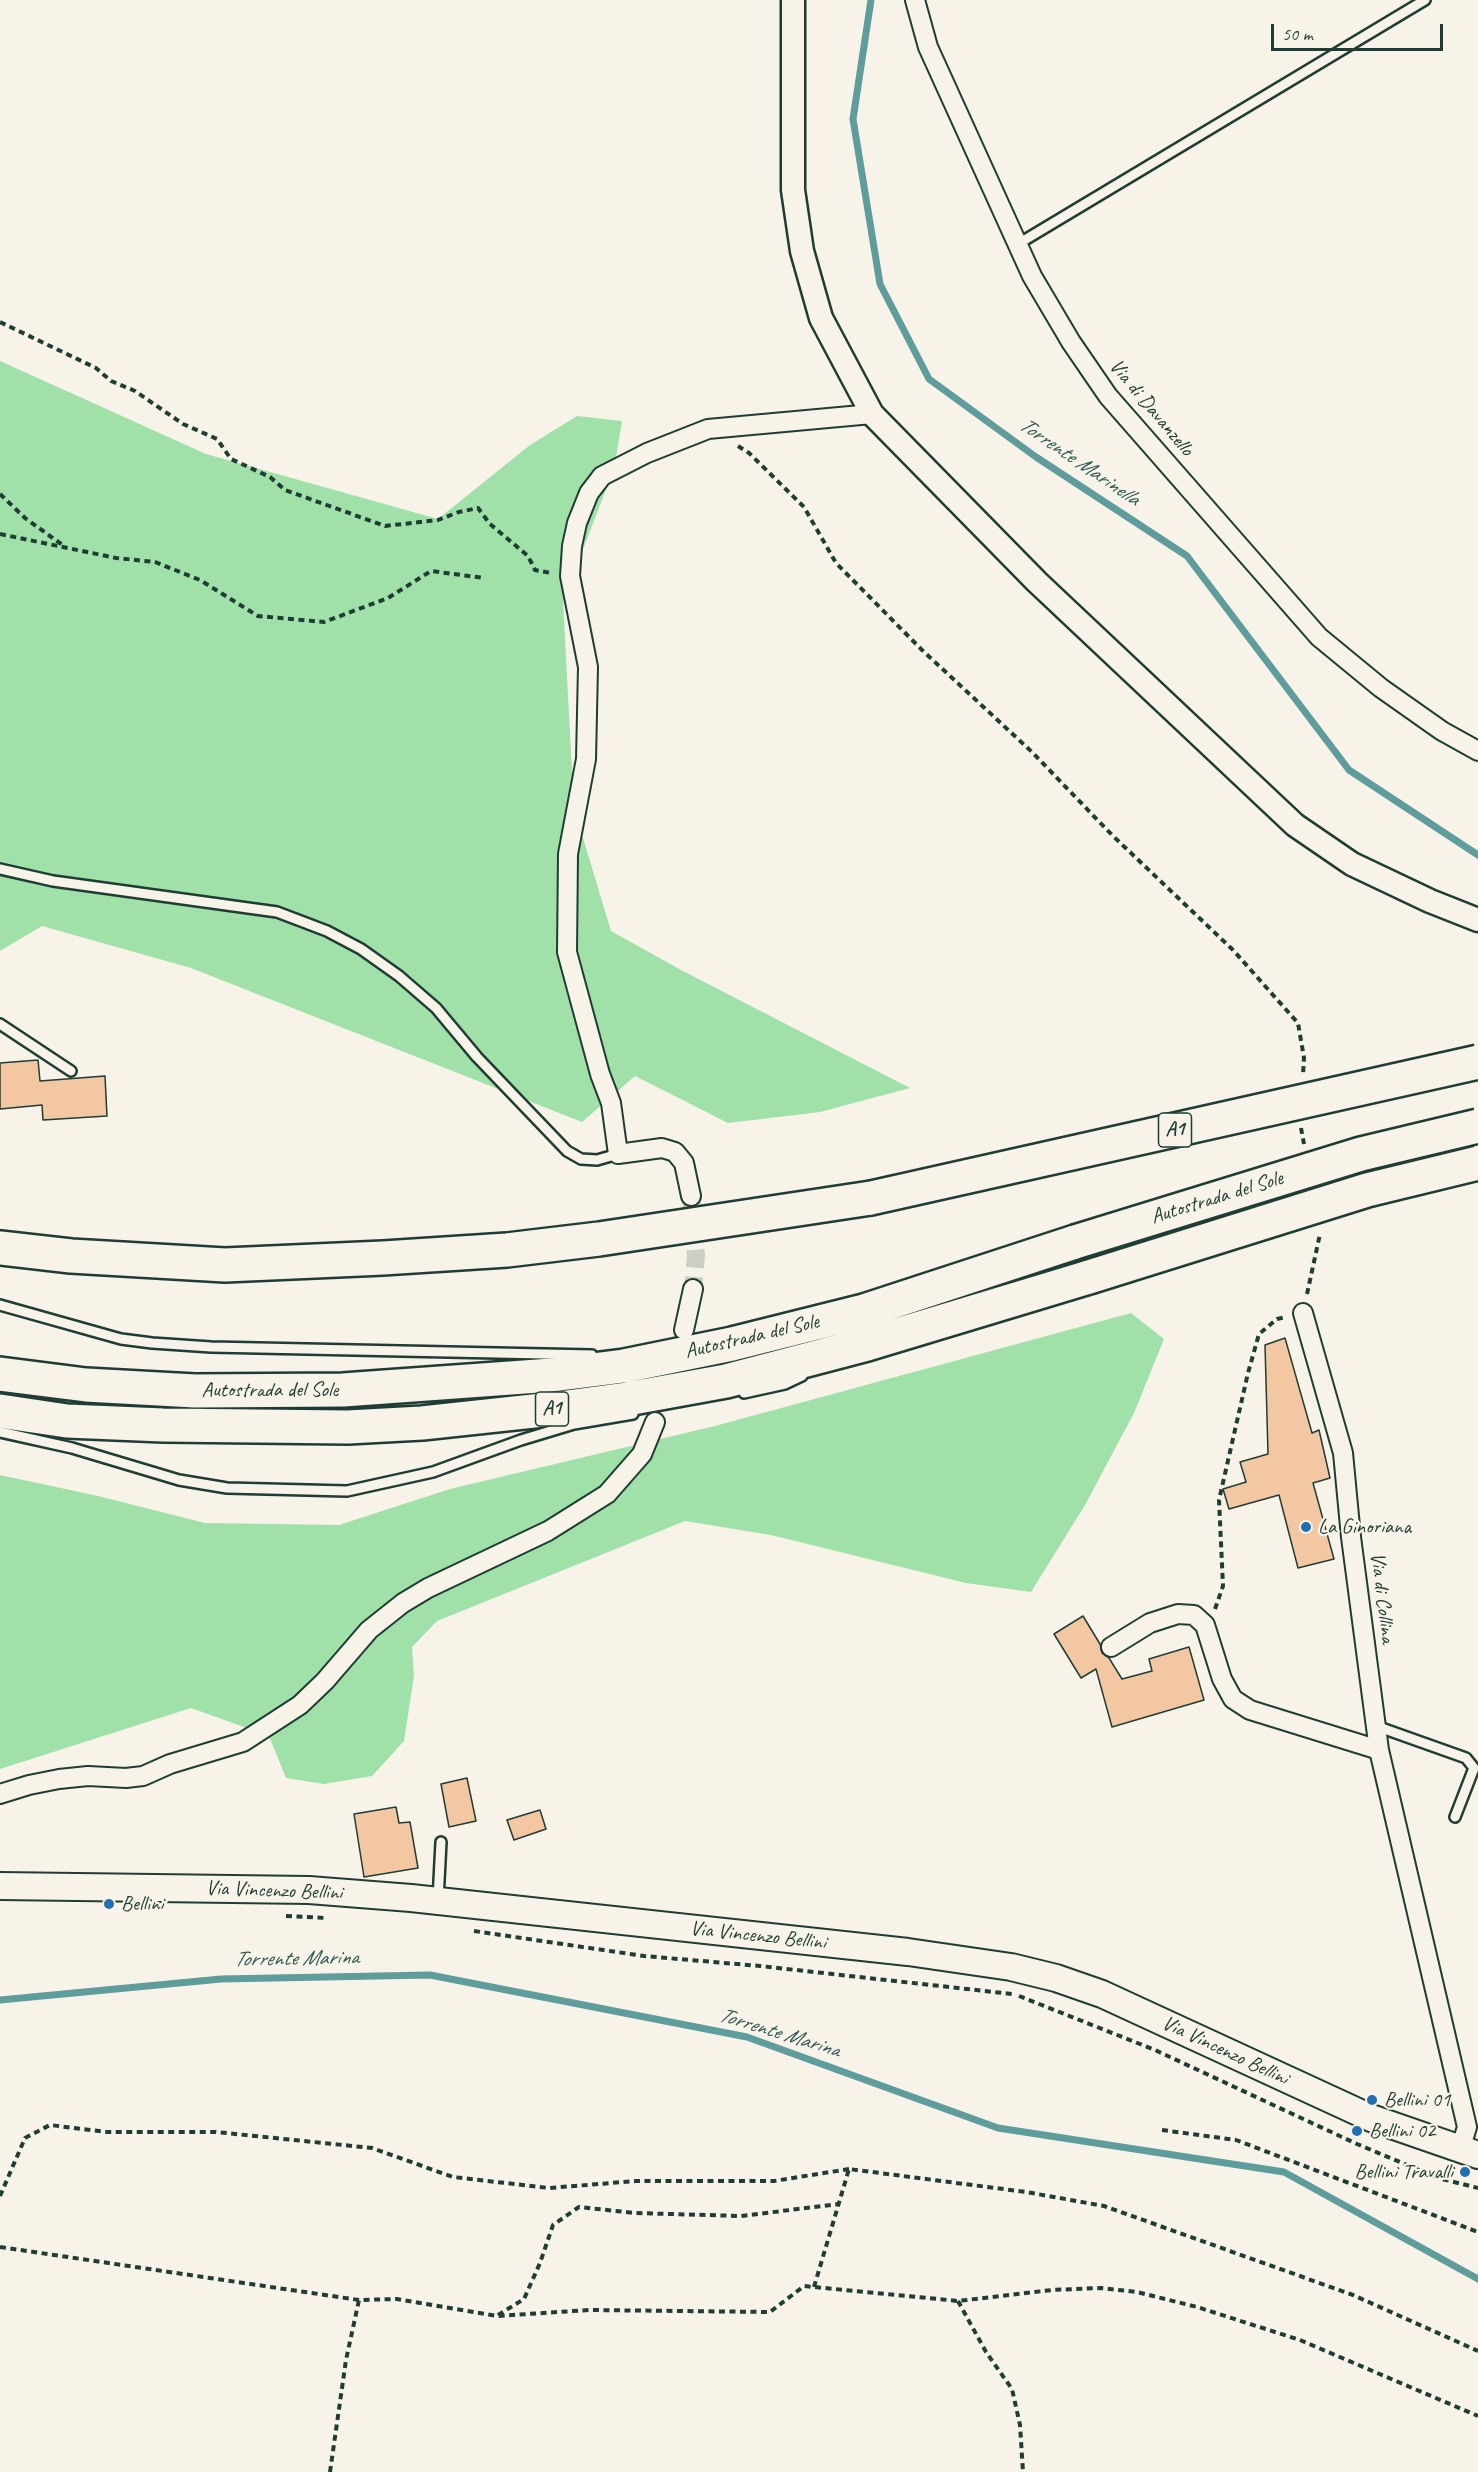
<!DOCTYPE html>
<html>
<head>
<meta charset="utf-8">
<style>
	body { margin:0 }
	#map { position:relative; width:1478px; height:2472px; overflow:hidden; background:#f7f3e8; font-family:Caveat,sans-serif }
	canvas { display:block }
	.scale { position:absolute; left:1271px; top:24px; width:172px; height:27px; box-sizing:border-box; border:3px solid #1f3d34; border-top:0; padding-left:8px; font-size:18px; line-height:21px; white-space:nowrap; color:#1f3d34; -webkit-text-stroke:4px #f7f3e8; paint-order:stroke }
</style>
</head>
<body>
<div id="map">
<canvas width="1478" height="2472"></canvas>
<div class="scale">50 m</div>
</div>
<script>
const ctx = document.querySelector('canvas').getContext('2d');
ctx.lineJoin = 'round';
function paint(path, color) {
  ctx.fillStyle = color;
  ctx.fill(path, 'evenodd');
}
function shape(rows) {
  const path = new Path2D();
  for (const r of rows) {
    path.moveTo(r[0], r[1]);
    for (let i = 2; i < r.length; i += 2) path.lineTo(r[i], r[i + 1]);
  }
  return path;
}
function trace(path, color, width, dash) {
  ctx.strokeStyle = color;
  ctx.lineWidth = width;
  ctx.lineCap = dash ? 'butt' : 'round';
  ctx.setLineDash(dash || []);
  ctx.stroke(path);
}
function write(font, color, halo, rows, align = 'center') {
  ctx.font = font + ' Caveat,sans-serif';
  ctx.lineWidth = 4.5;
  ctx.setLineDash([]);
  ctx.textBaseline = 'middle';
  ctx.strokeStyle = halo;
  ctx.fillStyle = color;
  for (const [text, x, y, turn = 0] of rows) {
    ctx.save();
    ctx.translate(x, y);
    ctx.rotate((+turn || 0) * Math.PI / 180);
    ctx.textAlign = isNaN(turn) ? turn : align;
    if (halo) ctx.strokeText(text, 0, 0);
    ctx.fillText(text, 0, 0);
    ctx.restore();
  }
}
paint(shape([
	[0,361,206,454,438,519,530,445,577,416,622,421,614,469,563,601,574,808,611,931,681,970,910,1088,820,1112,728,1123,635,1076,582,1122,191,968,42,926,0,951],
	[1131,1313,1164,1339,1134,1413,1085,1505,1031,1592,966,1583,771,1535,685,1521,437,1621,412,1647,414,1676,404,1741,372,1776,324,1784,286,1778,269,1736,191,1708,0,1769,0,1475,98,1496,205,1523,339,1525,450,1489,715,1426]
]), '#a0e0a9');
trace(shape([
	[871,0,853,119,880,284,929,379,1036,457,1187,556,1349,770,1478,855],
	[0,2000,221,1979,430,1975,747,2037,998,2128,1284,2172,1478,2279]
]), '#5f9c9c', 7);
const building = shape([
	[38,1060,40,1081,105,1076,107,1116,43,1120,42,1105,0,1109,0,1063,38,1060],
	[1285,1338,1312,1433,1319,1430,1330,1478,1313,1483,1334,1559,1298,1568,1279,1495,1229,1509,1223,1489,1246,1482,1240,1462,1268,1454,1265,1345,1285,1338],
	[1083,1616,1100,1644,1102,1653,1109,1658,1122,1679,1152,1671,1149,1659,1189,1647,1204,1700,1112,1727,1096,1669,1081,1678,1054,1634,1083,1616],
	[467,1778,476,1821,449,1827,441,1784,467,1778],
	[396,1807,399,1823,410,1822,418,1868,364,1877,354,1814,396,1807],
	[540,1810,546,1829,514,1840,507,1820,540,1810]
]);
paint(building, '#f4c7a3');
trace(building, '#1f3d34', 1.5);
trace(shape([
	[691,1196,696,1255,693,1289]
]), '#cccfc4', 18, [18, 9]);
const service = shape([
	[1018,244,1425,0],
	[0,869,53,881,277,912,327,931,361,949,399,976,436,1008,477,1057,567,1151,581,1159,597,1160,618,1154],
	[0,1024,71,1071],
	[0,1305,121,1339,152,1343,211,1347,592,1355],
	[744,1393,785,1384,802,1376],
	[0,1432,72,1448,179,1480,227,1488,347,1491,433,1472,521,1440,574,1424,633,1414],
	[1376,1726,1466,1758,1474,1768,1455,1817],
	[438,1900,441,1842]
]);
const minor = shape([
	[915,0,928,47,1032,276,1071,342,1108,396,1319,637,1381,688,1442,731,1478,751],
	[691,1196,684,1163,675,1152,662,1148,618,1154,611,1103,600,1074,567,952,568,854,586,759,588,667,570,576,572,546,577,523,589,493,602,476,647,453,708,429,872,414],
	[1303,1313,1343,1453,1351,1537,1379,1750,1467,2127,1460,2150],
	[684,1330,693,1289],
	[1111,1647,1150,1623,1178,1614,1194,1615,1205,1625,1222,1679,1233,1699,1250,1710,1379,1750],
	[0,1794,29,1785,59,1779,88,1776,126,1778,143,1776,170,1764,243,1742,300,1705,325,1681,369,1630,403,1603,428,1588,548,1531,607,1494,642,1454,655,1422]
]);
const tertiary = shape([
	[793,0,793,190,802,251,821,318,872,414,1037,582,1295,825,1352,864,1430,901,1478,920]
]);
const secondary = shape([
	[0,1886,309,1890,411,1898,908,1952,1011,1967,1056,1978,1102,1994,1371,2118,1478,2155]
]);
const motorway = shape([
	[0,1248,71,1256,225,1265,383,1258,507,1250,599,1239,871,1198],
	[0,1374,86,1385,195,1391,343,1390,552,1375,624,1366,732,1344,864,1311,1075,1242],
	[0,1411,67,1421,163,1425,348,1427,422,1423,552,1409,627,1399,726,1381,867,1344,1089,1277]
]);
trace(service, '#1f3d34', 14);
trace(minor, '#1f3d34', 22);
trace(tertiary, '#1f3d34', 27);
trace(secondary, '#1f3d34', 30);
trace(motorway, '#1f3d34', 38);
trace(shape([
	[0,322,96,368,111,381,135,391,183,424,217,439,231,459,270,477,285,490,385,526,438,520,459,512,478,508,490,524,528,556,535,570,551,573],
	[738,446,749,453,804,507,836,563,922,650,1032,752,1112,835,1233,950,1298,1023,1304,1058,1303,1075],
	[0,494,25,518,64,546],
	[0,534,116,558,155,562,200,580,258,616,324,622,388,598,431,571,484,578],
	[1301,1128,1304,1144],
	[1307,1294,1320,1234],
	[1215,1609,1223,1586,1219,1500,1248,1373,1259,1334,1277,1319,1286,1317],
	[286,1916,326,1918],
	[474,1931,644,1956,760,1966,1012,1994],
	[1019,1996,1155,2050,1357,2144,1438,2178,1478,2188],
	[1162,2130,1236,2140,1478,2232],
	[0,2196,25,2138,50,2125,107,2132,216,2132,372,2148,453,2177,549,2188,636,2181,774,2181,849,2169],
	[0,2247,359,2300,397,2299,497,2316,589,2310,770,2312,804,2286,958,2301,1052,2290,1101,2288,1137,2292,1197,2307,1300,2340,1478,2416],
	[814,2287,849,2169,1026,2192,1104,2206,1353,2295,1478,2351],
	[958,2301,986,2352,1012,2389,1020,2425,1023,2472],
	[498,2315,524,2299,540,2263,553,2225,579,2207,635,2213,741,2216,839,2204],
	[330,2472,346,2360,359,2300]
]), '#1f3d34', 4, [6, 4.5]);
trace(service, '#f7f3e8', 9);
trace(minor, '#f7f3e8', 18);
trace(tertiary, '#f7f3e8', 22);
trace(secondary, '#f7f3e8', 26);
trace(motorway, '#f7f3e8', 33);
const motorwayBridge = shape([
	[871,1198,1478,1062],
	[1075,1242,1361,1154,1478,1126],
	[1089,1277,1367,1190,1478,1163]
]);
trace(motorwayBridge, '#1f3d34', 38, []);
trace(motorwayBridge, '#f7f3e8', 33);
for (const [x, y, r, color] of [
	[1306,1527,6,"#1f6fb2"],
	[109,1904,6,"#1f6fb2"],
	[1372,2100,6,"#1f6fb2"],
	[1357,2131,6,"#1f6fb2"],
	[1465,2172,6,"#1f6fb2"]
]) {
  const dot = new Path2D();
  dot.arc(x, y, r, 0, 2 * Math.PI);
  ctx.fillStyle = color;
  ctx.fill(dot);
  trace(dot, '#f7f3e8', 2);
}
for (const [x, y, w] of [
	[1175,1130,33],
	[552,1409,33]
]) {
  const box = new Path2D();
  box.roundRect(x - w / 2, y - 17, w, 34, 4.5);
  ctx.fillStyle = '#f7f3e8';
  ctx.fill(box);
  trace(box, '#1f3d34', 1.5);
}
write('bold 20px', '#1f3d34', null, [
	["A1",1175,1130],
	["A1",552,1409]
]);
write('21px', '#1f3d34', '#f7f3e8', [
	["Via di Davanzello",1151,408,50],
	["Autostrada del Sole",1217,1198,-17],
	["Autostrada del Sole",752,1337,-13],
	["Autostrada del Sole",270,1390],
	["Via di Collina",1382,1598,83],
	["Via Vincenzo Bellini",274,1891,2],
	["Via Vincenzo Bellini",758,1936,6],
	["Via Vincenzo Bellini",1225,2051,25]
]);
write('21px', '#1f3d34', '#f7f3e8', [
	["La Ginoriana",1318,1527],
	["Bellini",121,1904],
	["Bellini 01",1384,2100],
	["Bellini 02",1369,2131],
	["Bellini Travalli",1453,2172,"right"]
], 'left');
write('italic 22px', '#345d57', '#f7f3e8', [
	["Torrente Marinella",1079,462,34],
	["Torrente Marina",296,1959,-1],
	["Torrente Marina",779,2033,17]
]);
</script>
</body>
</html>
